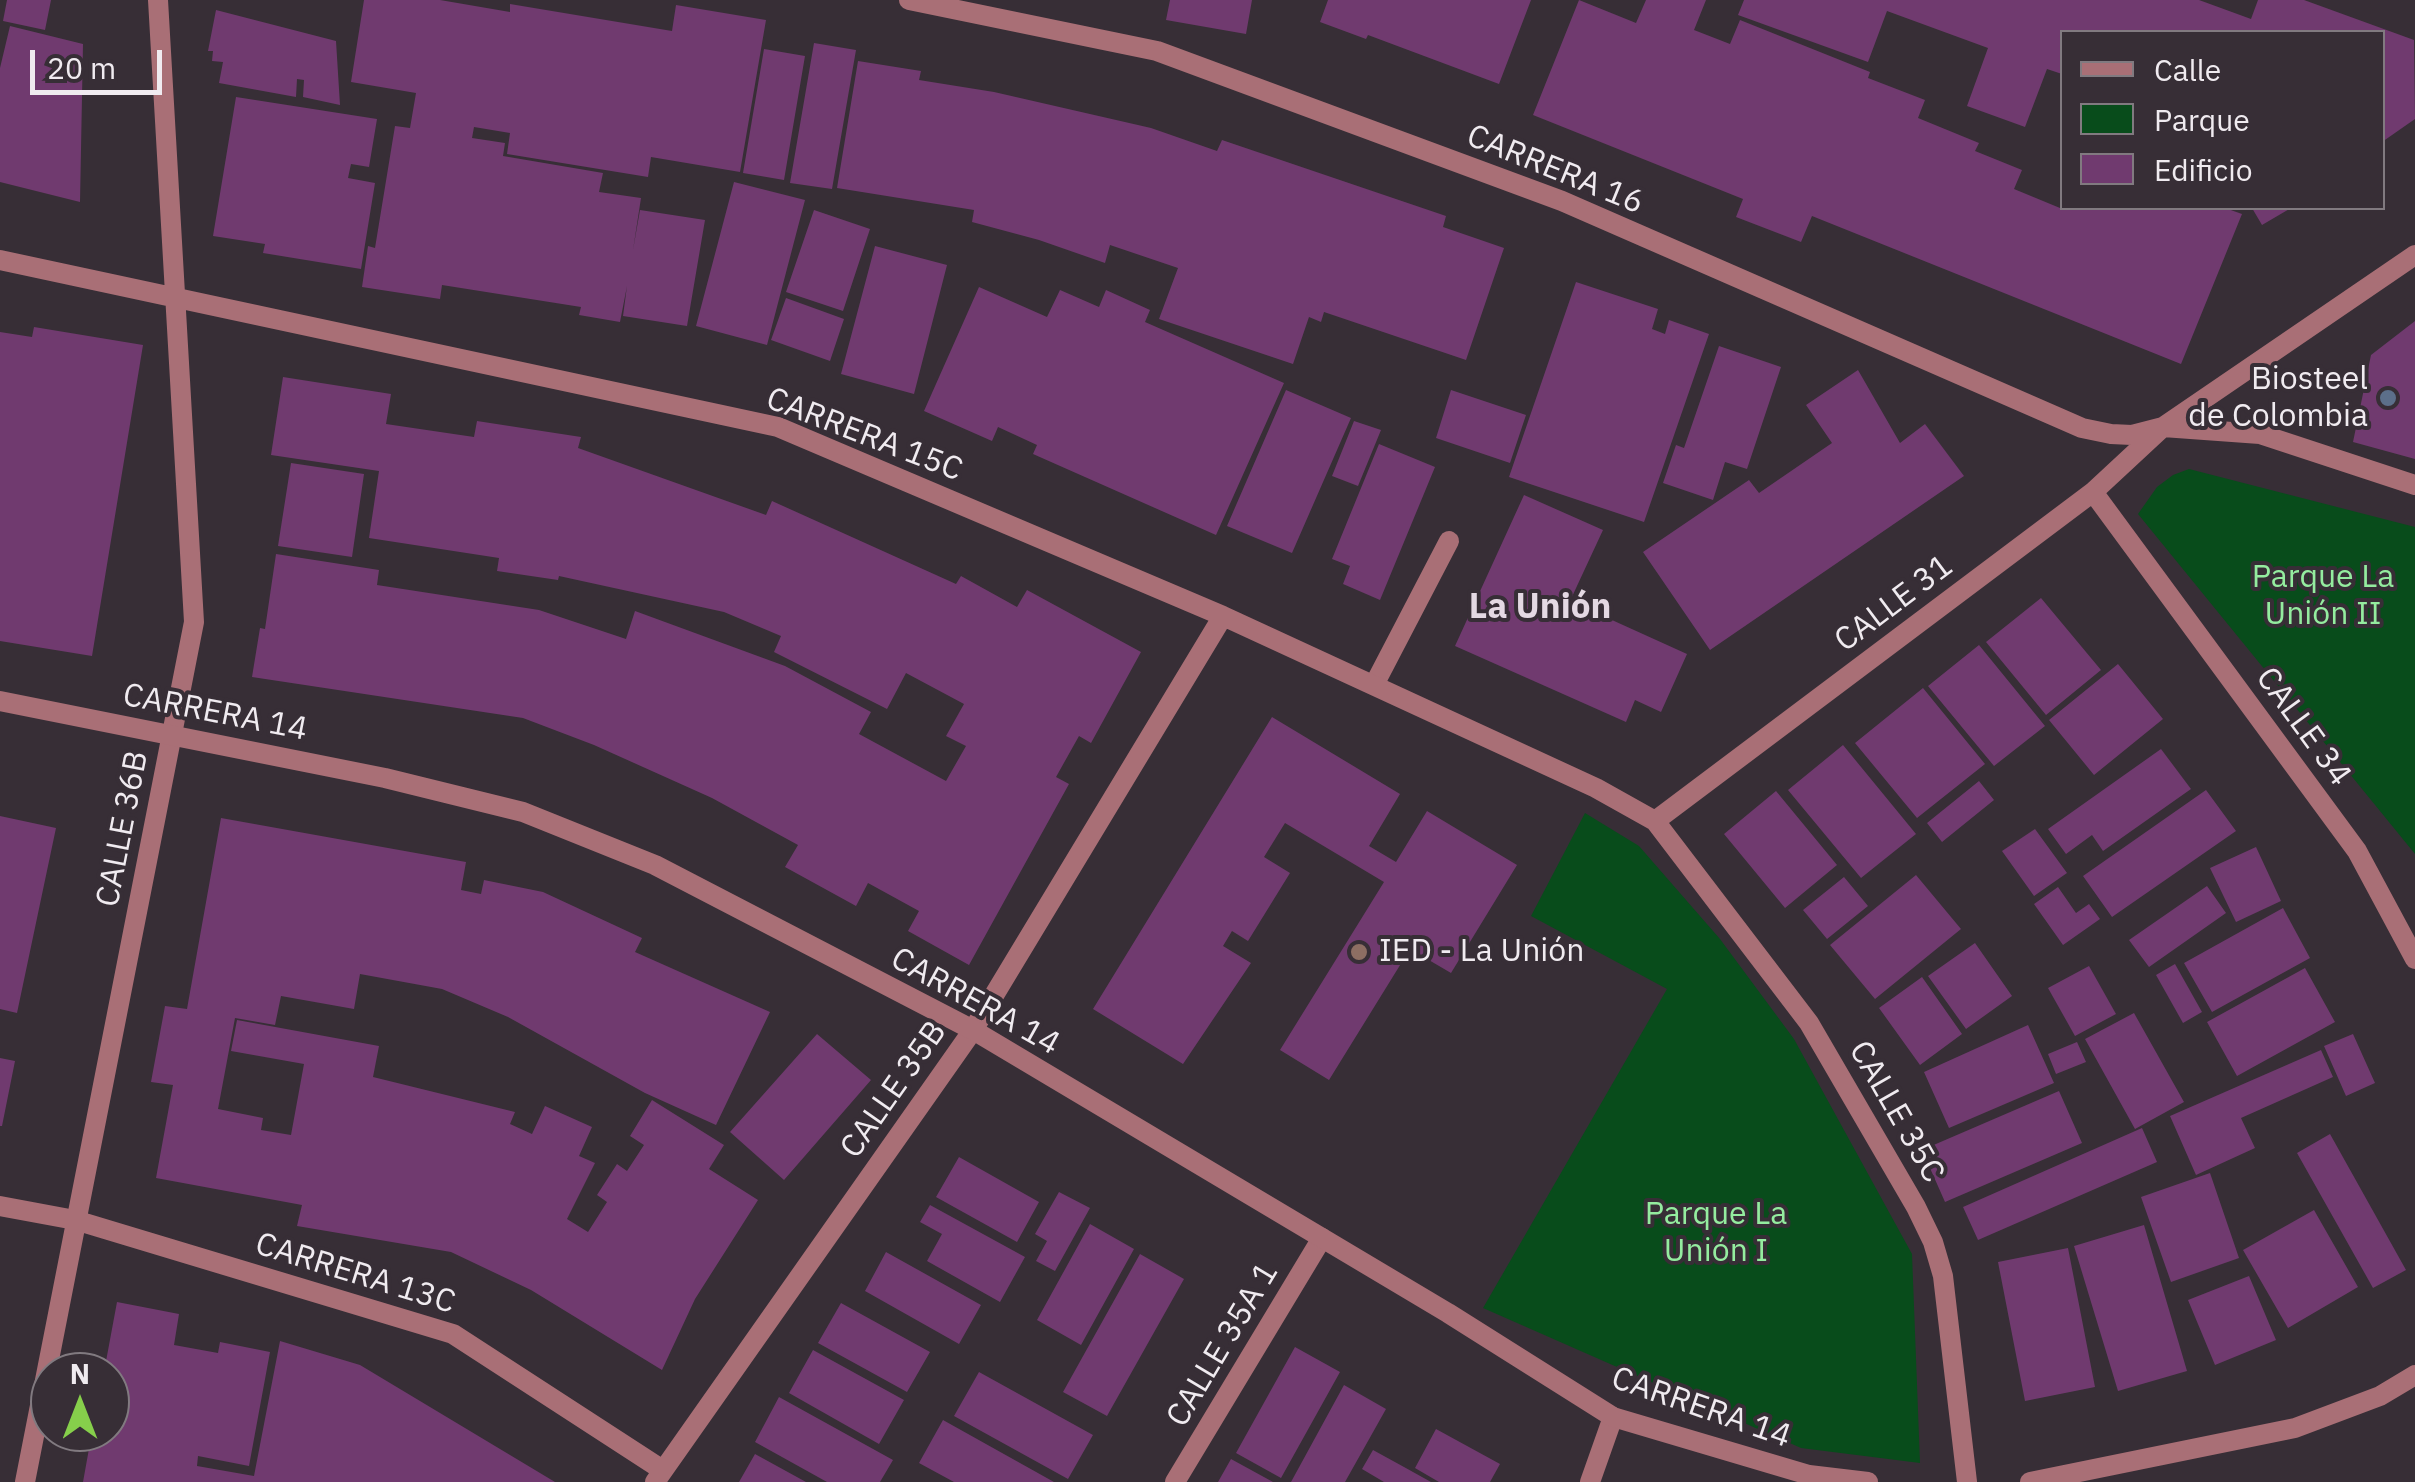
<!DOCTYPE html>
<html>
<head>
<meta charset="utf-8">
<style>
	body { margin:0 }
	#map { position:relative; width:2415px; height:1482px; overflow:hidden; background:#372e36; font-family:"IBM Plex Sans",sans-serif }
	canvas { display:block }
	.legend { position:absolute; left:2060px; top:30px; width:325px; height:180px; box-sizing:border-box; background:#372e36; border:2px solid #817a80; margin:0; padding:12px 18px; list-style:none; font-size:30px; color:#f0ebf0 }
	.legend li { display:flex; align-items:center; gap:20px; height:50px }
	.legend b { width:50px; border:2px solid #817a80 }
	.north { position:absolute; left:30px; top:1352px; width:100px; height:100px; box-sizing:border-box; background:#372e36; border:2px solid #817a80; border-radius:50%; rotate:0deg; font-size:28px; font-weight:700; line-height:40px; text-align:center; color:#f0ebf0 }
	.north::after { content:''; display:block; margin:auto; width:35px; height:45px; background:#86cf4b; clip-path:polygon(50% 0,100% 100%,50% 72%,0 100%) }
	.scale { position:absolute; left:30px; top:50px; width:132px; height:45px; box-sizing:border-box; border:5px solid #f0ebf0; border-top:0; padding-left:12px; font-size:30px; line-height:35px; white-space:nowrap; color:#f0ebf0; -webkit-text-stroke:8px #372e36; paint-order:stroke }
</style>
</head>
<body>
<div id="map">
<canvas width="2415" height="1482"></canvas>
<ul class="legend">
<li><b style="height:12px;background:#a96f76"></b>Calle</li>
<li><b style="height:28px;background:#084c1b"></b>Parque</li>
<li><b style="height:28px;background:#703a6f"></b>Edificio</li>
</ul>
<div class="north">N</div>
<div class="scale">20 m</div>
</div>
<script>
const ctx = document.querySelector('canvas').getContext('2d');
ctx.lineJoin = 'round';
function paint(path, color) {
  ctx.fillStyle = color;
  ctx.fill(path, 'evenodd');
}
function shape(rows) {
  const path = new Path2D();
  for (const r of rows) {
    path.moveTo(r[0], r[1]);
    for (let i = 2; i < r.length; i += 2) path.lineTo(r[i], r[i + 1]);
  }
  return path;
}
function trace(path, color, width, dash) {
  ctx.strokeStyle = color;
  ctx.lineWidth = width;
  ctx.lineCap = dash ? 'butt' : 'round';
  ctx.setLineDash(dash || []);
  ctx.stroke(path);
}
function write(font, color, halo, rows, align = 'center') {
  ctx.font = font + ' "IBM Plex Sans",sans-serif';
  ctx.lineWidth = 8;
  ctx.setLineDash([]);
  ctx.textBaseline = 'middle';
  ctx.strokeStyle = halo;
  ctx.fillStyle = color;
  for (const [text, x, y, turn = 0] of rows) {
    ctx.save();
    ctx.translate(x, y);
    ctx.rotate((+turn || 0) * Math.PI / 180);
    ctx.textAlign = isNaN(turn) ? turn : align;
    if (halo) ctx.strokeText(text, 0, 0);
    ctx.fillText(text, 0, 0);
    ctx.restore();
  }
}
paint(shape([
	[2189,469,2415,527,2415,854,2138,514,2157,487,2173,475],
	[1585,813,1639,846,1720,939,1794,1039,1912,1254,1920,1463,1801,1448,1483,1308,1667,989,1531,916]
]), '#084c1b');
paint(shape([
	[7,0,51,0,45,30,3,21],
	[364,0,440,0,510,12,510,4,672,31,676,5,766,20,740,172,651,157,648,177,507,154,510,133,474,127,472,138,505,143,503,156,603,173,599,192,641,198,633,250,640,210,705,220,687,326,623,316,627,286,620,322,579,315,581,307,442,285,440,299,362,287,368,246,375,248,395,126,410,128,416,93,351,82],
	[1170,0,1252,0,1246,34,1166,20],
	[1328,0,1531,0,1499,84,1368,35,1366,39,1320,22],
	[1579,0,1636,23,1646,0,1706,0,1694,30,1730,44,1740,20,1870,72,1868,78,1925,100,1918,118,1979,143,1975,151,2022,170,2014,189,2060,208,2225,208,2242,214,2181,364,1812,216,1801,242,1736,217,1743,199,1533,115],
	[1744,0,2199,0,2251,19,2258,0,2304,0,2414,40,2415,119,2382,142,2382,32,2062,32,2062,74,2047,69,2025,127,1967,106,1988,48,1887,11,1868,62,1738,15],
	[216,10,336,41,340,105,303,97,304,80,297,79,296,97,219,83,223,62,212,61,213,51,208,51],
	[10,26,83,44,80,202,0,182,0,68],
	[814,43,856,50,832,189,790,183],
	[764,49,805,56,784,180,743,173],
	[858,61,921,71,919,80,994,92,1151,128,1217,151,1222,140,1446,216,1443,227,1504,248,1466,360,1324,312,1321,322,1309,317,1293,364,1159,319,1178,268,1110,245,1105,263,1039,240,972,222,974,210,837,188],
	[236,97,377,119,369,167,351,164,348,178,375,183,361,269,263,253,265,244,213,236],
	[734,182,805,200,767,345,696,326],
	[2252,208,2291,208,2262,225],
	[814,210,870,229,843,311,786,292],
	[875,246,947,265,914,394,841,374],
	[1576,282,1658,309,1652,329,1665,334,1669,320,1709,334,1644,522,1509,477],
	[979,287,1047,317,1060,290,1099,307,1106,290,1150,310,1145,322,1284,383,1216,535,1033,454,1037,445,998,427,992,441,924,411],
	[786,298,844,319,830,361,771,340],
	[2415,321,2415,459,2353,442,2371,355],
	[34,327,143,345,92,656,0,641,0,332,32,337],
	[1719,346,1781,367,1747,469,1725,462,1713,500,1663,483,1676,445,1684,448],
	[1858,370,1900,443,1925,424,1964,476,1710,650,1643,552,1749,480,1759,493,1832,443,1806,405],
	[283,377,391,394,386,424,474,437,477,421,581,437,578,448,766,515,772,501,956,584,961,576,1017,607,1027,590,1141,652,1091,743,1079,736,1056,777,1069,784,969,965,908,931,919,911,868,883,856,906,785,867,798,845,712,798,594,745,523,718,252,677,260,628,265,629,276,554,379,570,377,585,539,610,626,639,635,611,785,666,871,712,859,734,946,781,966,746,946,736,964,704,906,673,887,709,774,652,781,636,724,612,559,576,558,580,497,571,499,558,369,538,379,471,271,455],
	[1286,390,1351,418,1292,553,1227,526],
	[1451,390,1526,415,1510,463,1436,438],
	[1354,421,1381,430,1358,486,1332,476],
	[1379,444,1435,467,1380,600,1343,584,1350,566,1332,559],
	[291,463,364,474,352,557,278,546],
	[1524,495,1603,530,1570,601,1687,654,1661,712,1635,700,1626,722,1455,646],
	[2041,598,2101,670,2046,715,1986,642],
	[1979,645,2045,726,1994,766,1928,686],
	[2118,664,2163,719,2094,775,2049,720],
	[1923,688,1985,764,1917,818,1855,743],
	[1272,717,1400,794,1369,846,1396,862,1427,811,1517,865,1451,973,1410,949,1329,1080,1280,1050,1384,882,1285,823,1264,857,1290,873,1248,941,1232,931,1223,946,1251,963,1183,1064,1093,1009],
	[1843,745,1916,834,1861,878,1788,790],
	[2161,749,2191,789,2103,851,2092,835,2066,854,2048,829],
	[1979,781,1994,800,1942,842,1927,823],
	[2206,790,2236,831,2112,917,2083,876],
	[1776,791,1837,865,1785,908,1724,834],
	[0,816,56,828,17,1013,0,1009],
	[221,818,466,862,461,890,481,894,484,880,543,892,642,938,635,952,770,1012,716,1125,645,1093,508,1017,442,989,360,974,354,1009,281,996,275,1025,235,1018,218,1109,263,1118,261,1130,291,1135,304,1064,231,1051,237,1020,379,1046,373,1077,515,1112,510,1124,532,1134,545,1106,592,1127,579,1156,595,1163,567,1219,588,1232,607,1202,597,1195,617,1164,627,1171,644,1145,630,1136,652,1100,724,1145,709,1169,758,1200,695,1299,662,1370,531,1290,451,1252,297,1226,302,1205,156,1178,173,1085,151,1082,165,1006,187,1009],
	[2035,829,2067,873,2034,896,2002,851],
	[2256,847,2281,901,2236,922,2210,868],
	[1916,875,1961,929,1875,999,1830,945],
	[1844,877,1868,906,1827,939,1803,910],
	[2207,886,2226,913,2149,967,2129,940],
	[2058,887,2076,913,2089,904,2100,919,2063,945,2034,904],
	[2283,908,2310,958,2212,1012,2184,963],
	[1975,943,2012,996,1966,1029,1928,976],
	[2175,964,2202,1012,2183,1023,2156,975],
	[2089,966,2116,1014,2075,1036,2048,988],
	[2305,968,2335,1022,2237,1076,2207,1022],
	[1922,977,1962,1034,1920,1065,1879,1008],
	[2134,1013,2184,1102,2135,1129,2085,1039],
	[2028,1025,2054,1083,1949,1128,1924,1072],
	[817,1034,871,1080,784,1180,730,1132],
	[2353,1034,2375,1083,2346,1096,2324,1046],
	[2077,1042,2086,1062,2056,1074,2048,1054],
	[2321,1050,2333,1077,2241,1118,2255,1148,2196,1175,2170,1116],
	[0,1058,15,1061,2,1126,0,1126],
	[2059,1091,2082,1143,1945,1202,1922,1150],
	[2142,1128,2157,1162,1978,1240,1963,1207],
	[2330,1134,2406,1270,2373,1288,2297,1153],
	[959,1157,1039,1202,1017,1242,936,1197],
	[2210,1173,2239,1258,2171,1282,2141,1197],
	[1059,1192,1090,1208,1055,1271,1036,1261,1047,1241,1035,1234],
	[930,1205,1025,1257,1000,1302,927,1261,942,1234,920,1222],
	[2314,1210,2358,1287,2288,1328,2243,1250],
	[1090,1224,1134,1249,1081,1345,1037,1320],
	[2144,1225,2187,1371,2118,1391,2074,1246],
	[2068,1248,2095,1387,2025,1401,1998,1262],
	[886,1252,981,1305,959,1344,865,1291],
	[1140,1254,1184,1279,1107,1416,1063,1392],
	[2249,1276,2276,1340,2215,1365,2188,1300],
	[117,1302,179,1314,174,1345,218,1353,220,1342,270,1352,249,1466,198,1456,197,1466,254,1476,280,1341,360,1365,555,1482,83,1482,92,1432,110,1432,110,1372,104,1372],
	[841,1303,930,1352,907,1392,818,1343],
	[1295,1347,1340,1372,1281,1478,1236,1453],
	[813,1350,904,1400,879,1444,789,1393],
	[979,1372,1093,1435,1068,1479,954,1416],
	[1344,1385,1386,1409,1345,1482,1291,1482],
	[779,1397,893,1460,880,1482,827,1482,755,1442],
	[943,1420,1054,1482,954,1482,919,1463],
	[1436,1429,1500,1464,1490,1482,1439,1482,1415,1468],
	[1373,1450,1404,1467,1431,1482,1384,1482,1362,1469],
	[755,1454,806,1482,739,1482],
	[1231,1459,1273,1482,1218,1482]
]), '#703a6f');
trace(shape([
	[1374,685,1449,541]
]), '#a96f76', 20);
trace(shape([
	[909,0,1157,51,1562,201,2082,428,2111,434,2132,435,2163,427,2260,434,2415,485],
	[0,260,778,427,1223,616,1596,788,1655,821,1809,1023,1916,1207,1933,1242,1943,1276,1967,1482],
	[2093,492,2357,851,2415,959],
	[1655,821,2093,492,2163,427,2415,255],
	[0,1206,75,1220,453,1334,661,1469],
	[25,1482,194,622,158,0],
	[655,1482,973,1030,1223,616],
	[1175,1482,1322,1238],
	[1590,1482,1613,1417]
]), '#a96f76', 20);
trace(shape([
	[0,701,385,778,523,812,655,865,973,1030,1448,1313,1613,1417,1809,1475,1868,1482],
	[2030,1482,2295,1428,2380,1396,2415,1375]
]), '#a96f76', 20);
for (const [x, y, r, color] of [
	[2388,398,10,"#5c6f8a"],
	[1359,952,10,"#8d6e63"]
]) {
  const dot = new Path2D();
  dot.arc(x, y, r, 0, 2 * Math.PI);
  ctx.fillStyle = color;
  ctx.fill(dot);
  trace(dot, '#372e36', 4);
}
write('32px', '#f0ebf0', '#372e36', [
	["CARRERA 16",1555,170,22],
	["CARRERA 15C",864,435,21],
	["CALLE 31",1894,604,-37],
	["CARRERA 14",215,713,11],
	["CALLE 34",2303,727,54],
	["CALLE 36B",123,829,-79],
	["CARRERA 14",975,1002,29],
	["CALLE 35B",894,1090,-55],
	["CALLE 35C",1896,1112,60],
	["CARRERA 13C",355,1274,17],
	["CALLE 35A 1",1223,1345,-59],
	["CARRERA 14",1701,1408,19]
]);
write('32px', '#f0ebf0', '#372e36', [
	["Biosteel",2368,380],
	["de Colombia",2368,417],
	["IED - La Unión",1379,952,"left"]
], 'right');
write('32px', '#94ec9f', '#372e36', [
	["Parque La",2323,578],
	["Unión II",2323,615],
	["Parque La",1716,1215],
	["Unión I",1716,1252]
]);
write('bold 35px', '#e4d9e3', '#372e36', [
	["La Unión",1540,608]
]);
</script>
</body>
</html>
